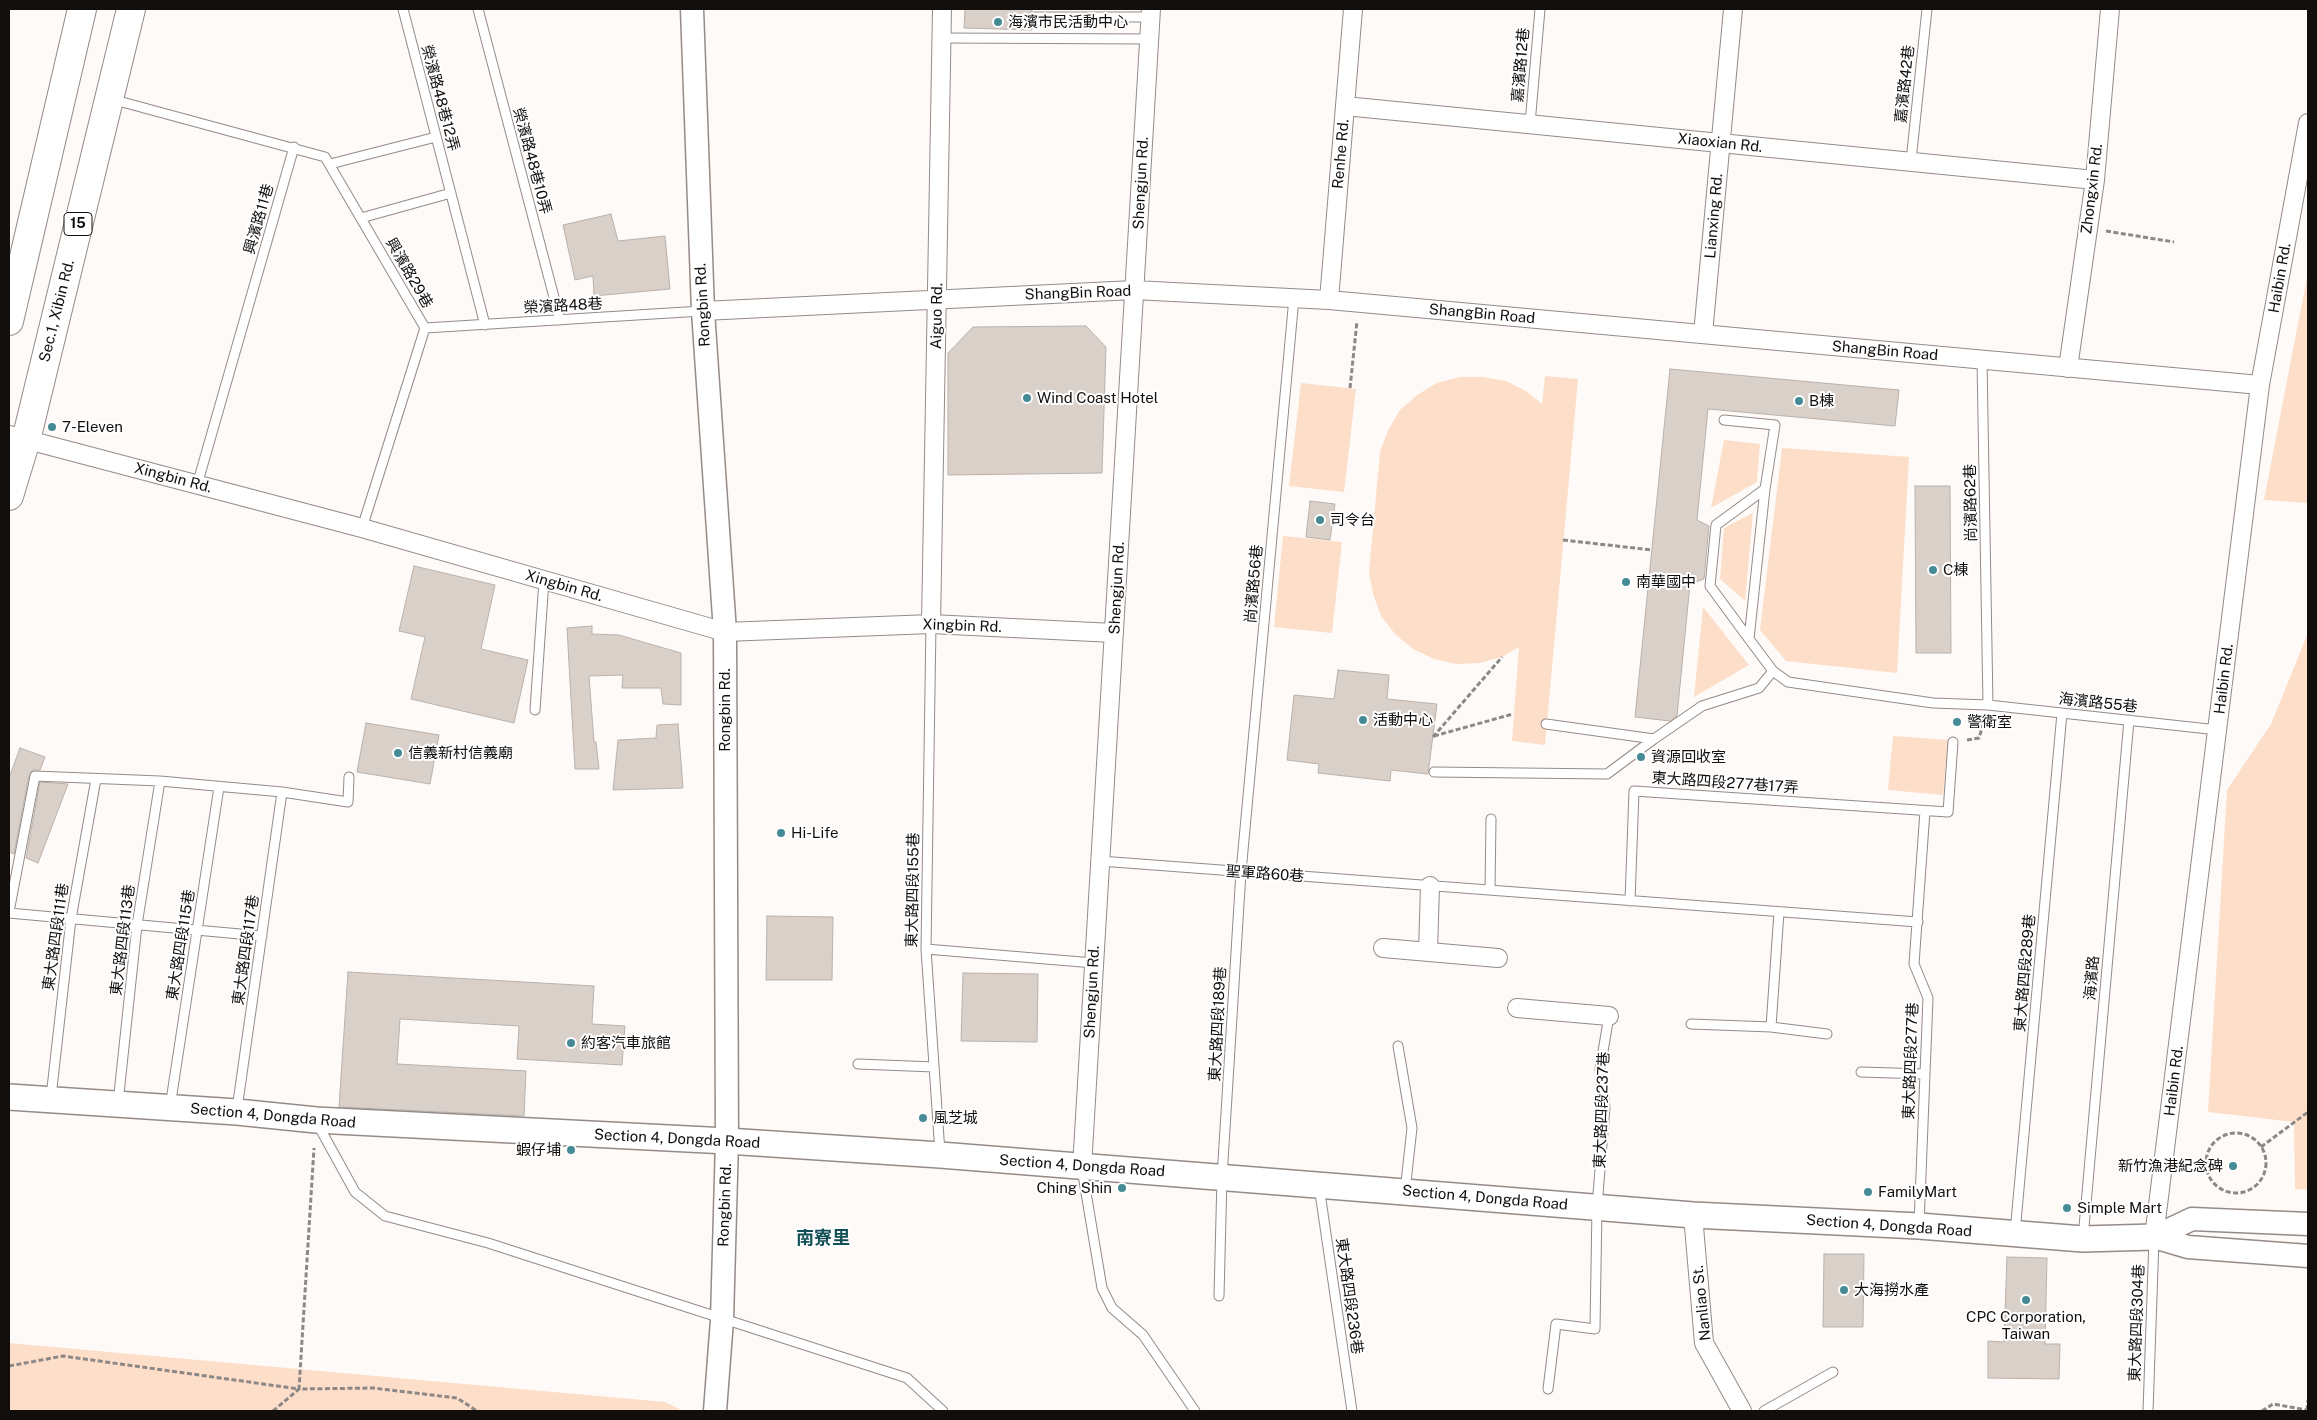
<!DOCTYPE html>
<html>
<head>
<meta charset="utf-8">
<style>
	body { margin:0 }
	#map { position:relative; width:2317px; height:1420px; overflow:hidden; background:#fefaf8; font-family:"Public Sans",sans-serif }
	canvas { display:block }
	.frame { position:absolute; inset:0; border:10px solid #110e0c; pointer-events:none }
</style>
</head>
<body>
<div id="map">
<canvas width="2317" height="1420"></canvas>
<div class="frame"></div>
</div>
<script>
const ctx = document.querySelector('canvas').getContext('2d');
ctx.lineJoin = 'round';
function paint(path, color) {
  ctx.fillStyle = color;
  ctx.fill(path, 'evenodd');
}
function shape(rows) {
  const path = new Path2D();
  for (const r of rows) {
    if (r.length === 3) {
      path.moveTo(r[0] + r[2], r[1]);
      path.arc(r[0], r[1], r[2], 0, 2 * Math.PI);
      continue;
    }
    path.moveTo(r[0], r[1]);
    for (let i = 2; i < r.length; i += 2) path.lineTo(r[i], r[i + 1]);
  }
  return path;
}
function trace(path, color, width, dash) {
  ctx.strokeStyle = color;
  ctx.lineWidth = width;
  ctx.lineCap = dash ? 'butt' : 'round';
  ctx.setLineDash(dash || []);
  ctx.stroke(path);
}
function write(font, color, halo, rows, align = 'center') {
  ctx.font = font + ' "Public Sans","Noto Sans TC",sans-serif';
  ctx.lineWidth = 4;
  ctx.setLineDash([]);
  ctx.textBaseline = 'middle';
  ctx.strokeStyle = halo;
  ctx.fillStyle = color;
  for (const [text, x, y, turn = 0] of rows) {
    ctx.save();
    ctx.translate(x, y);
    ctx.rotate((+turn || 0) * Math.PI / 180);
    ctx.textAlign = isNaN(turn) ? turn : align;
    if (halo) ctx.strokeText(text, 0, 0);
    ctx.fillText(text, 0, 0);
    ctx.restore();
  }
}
paint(shape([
	[2308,272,2308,503,2264,500],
	[1545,376,1578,379,1545,745,1512,741,1519,647,1502,657,1479,663,1456,664,1434,659,1413,649,1395,634,1381,616,1373,594,1369,572,1380,452,1388,430,1400,410,1417,395,1437,383,1460,377,1483,377,1506,381,1526,391,1542,404],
	[1301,383,1356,389,1344,492,1289,486],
	[1724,440,1760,444,1757,482,1711,508],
	[1782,448,1909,457,1897,673,1786,661,1760,630],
	[1753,513,1745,601,1720,579,1724,528],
	[1283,536,1342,542,1332,633,1274,627],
	[1703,607,1749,665,1694,697],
	[2308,633,2308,1190,2295,1189,2294,1122,2208,1112,2227,790,2271,724],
	[1893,736,1948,740,1943,795,1888,790],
	[9,1343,665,1402,683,1411,9,1411]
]), '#fddec8');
const building = shape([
	[965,9,1033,9,1027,17,1028,21,1032,23,1032,30,964,28,965,9],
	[611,214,618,241,665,236,670,289,594,296,593,276,575,280,563,225,611,214],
	[1086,326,1106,347,1102,473,948,475,948,353,973,327,1086,326],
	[1670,369,1899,390,1895,426,1708,409,1697,520,1709,526,1704,579,1690,584,1677,716,1670,721,1635,717,1670,369],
	[1915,486,1950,486,1951,653,1916,653,1915,486],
	[1310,501,1335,504,1330,540,1306,537,1310,501],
	[414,566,495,585,481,649,528,660,514,723,411,699,425,637,399,631,414,566],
	[592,626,592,634,619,635,681,653,681,705,663,704,661,688,622,688,623,675,589,676,594,742,596,742,599,769,575,769,567,628,592,626],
	[1338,670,1389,675,1387,699,1437,704,1428,774,1391,770,1390,781,1318,773,1319,764,1287,760,1294,695,1334,699,1338,670],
	[366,723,439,735,430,784,357,772,366,723],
	[678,724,683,788,613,790,618,740,656,738,657,725,678,724],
	[20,748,45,757,40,770,33,770,29,775,14,854,9,852,9,778,20,748],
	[40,782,68,784,38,863,26,858,40,782],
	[767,916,833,917,832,980,766,980,767,916],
	[348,972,594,986,592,1024,625,1026,622,1065,517,1059,519,1026,400,1019,397,1064,526,1071,524,1116,339,1107,348,972],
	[963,973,1038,974,1037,1042,961,1041,963,973],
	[1824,1254,1864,1254,1863,1327,1823,1327,1824,1254],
	[2007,1257,2047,1258,2045,1344,2060,1344,2059,1379,1988,1378,1988,1341,2004,1342,2007,1257]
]);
paint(building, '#d9d0ca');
trace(building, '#bab1ab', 1);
const service = shape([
	[403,9,485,325],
	[478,9,560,320],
	[1033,17,1151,17],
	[942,38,1150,39],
	[111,99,325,157,425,328,362,528],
	[1530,124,1540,9],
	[1911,161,1927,9],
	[330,164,436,137],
	[361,218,451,193],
	[425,328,702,311],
	[1982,360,1988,705],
	[1724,420,1775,425,1765,489],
	[197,485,294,147],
	[931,624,926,949,940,1153],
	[1749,639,1765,489,1716,525,1710,586,1749,639,1773,671,1788,682,1933,703,1988,705,2218,730],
	[535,710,544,580],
	[1546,724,1654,739,1702,706,1759,688,1773,671],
	[1434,772,1607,774,1654,739],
	[1100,861,1918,922],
	[1490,890,1491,819],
	[1630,901,1634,791,1948,812,1953,742],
	[9,912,35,776,160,781,282,792,348,802,349,777],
	[9,913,262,936],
	[926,949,1094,963],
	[1691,1024,1771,1027,1827,1034],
	[1771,1027,1779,912],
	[1398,1046,1412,1128,1405,1191],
	[858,1064,934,1067],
	[1861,1072,1925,1074],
	[51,1097,71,919,96,779],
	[118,1103,137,925,160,781],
	[170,1107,219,787],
	[237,1109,282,792],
	[317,1123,355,1192,385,1216,488,1243,907,1378,943,1411],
	[1082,1169,1102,1288,1112,1308,1143,1335,1195,1411],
	[1319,1186,1352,1411],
	[1919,1225,1928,998,1914,964,1925,811],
	[2015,1233,2062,713],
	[2083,1238,2129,720],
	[1219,1296,1222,1177,1241,872,1294,298],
	[1548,1389,1556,1324,1595,1329,1597,1207,1605,1107,1600,1069,1609,1016],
	[1764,1411,1833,1372],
	[2148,1411,2154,1239]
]);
const minor = shape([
	[1345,106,2095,180],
	[1329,300,1353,9],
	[703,311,1134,290,1329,300,2260,385],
	[1703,334,1733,9],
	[2068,368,2095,180,2110,9],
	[9,435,362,528,725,632,931,624,1114,633],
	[931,624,942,9],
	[1383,948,1498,958],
	[1428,952,1430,886],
	[1517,1008,1609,1016],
	[1082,1167,1151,9],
	[1693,1215,1704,1343,1742,1411],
	[2154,1237,2260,385,2308,123]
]);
const tertiary = shape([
	[692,9,703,311,725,632,727,1141,722,1320,715,1411],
	[2154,1237,2192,1219,2308,1224],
	[2154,1237,2188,1247,2308,1256]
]);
const secondary = shape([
	[9,1097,237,1112,316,1120,727,1141,940,1155,1693,1215,1919,1226,2083,1239,2154,1237]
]);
const primary = shape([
	[9,321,82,9],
	[9,496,26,440,131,9]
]);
trace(service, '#948b86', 11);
trace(minor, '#948b86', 20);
trace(tertiary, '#948b86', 25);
trace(secondary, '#948b86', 28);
trace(primary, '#948b86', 30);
trace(shape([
	[2106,231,2174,242],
	[1350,388,1357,321],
	[1563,540,1652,550],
	[1434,736,1513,714],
	[1433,737,1502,657],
	[1967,740,1979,738,1985,718],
	[2236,1163,30],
	[2261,1147,2308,1112],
	[9,1366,63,1356,299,1389,314,1148],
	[2307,1410,2308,1400],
	[273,1411,299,1389,373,1388,457,1398,477,1411],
	[2262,1411,2273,1404,2307,1410]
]), '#8c8886', 3, [5, 2.5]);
trace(service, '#fff', 9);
trace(minor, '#fff', 18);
trace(tertiary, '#fff', 22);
trace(secondary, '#fff', 25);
trace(primary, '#fff', 28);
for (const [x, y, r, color] of [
	[998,22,5,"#458b96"],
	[1027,398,5,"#458b96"],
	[1799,401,5,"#458b96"],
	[52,427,5,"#458b96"],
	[1320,520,5,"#458b96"],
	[1933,570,5,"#458b96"],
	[1626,582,5,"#458b96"],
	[1363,720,5,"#458b96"],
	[1957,722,5,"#458b96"],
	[398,753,5,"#458b96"],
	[1641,757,5,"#458b96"],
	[781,833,5,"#458b96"],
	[571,1043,5,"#458b96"],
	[923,1118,5,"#458b96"],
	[571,1150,5,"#458b96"],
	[2233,1166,5,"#458b96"],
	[1122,1188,5,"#458b96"],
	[1868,1192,5,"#458b96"],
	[2067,1208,5,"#458b96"],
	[1844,1290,5,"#458b96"],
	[2026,1300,5,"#458b96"]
]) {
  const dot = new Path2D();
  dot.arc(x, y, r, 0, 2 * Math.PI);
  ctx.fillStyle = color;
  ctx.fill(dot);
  trace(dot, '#fff', 2);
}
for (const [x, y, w] of [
	[78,224,28]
]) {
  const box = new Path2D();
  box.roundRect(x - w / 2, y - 11.5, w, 23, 4);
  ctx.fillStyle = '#fff';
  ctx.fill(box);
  trace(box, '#110e0c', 1);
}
write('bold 14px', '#110e0c', null, [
	["15",78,224]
]);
write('15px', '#110e0c', '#fff', [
	["海濱市民活動中心",1008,22],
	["Wind Coast Hotel",1037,398],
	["B棟",1809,401],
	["7-Eleven",62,427],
	["司令台",1330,520],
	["C棟",1943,570],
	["南華國中",1636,582],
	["活動中心",1373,720],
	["警衛室",1967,722],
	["信義新村信義廟",408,753],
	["資源回收室",1651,757],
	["Hi-Life",791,833],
	["約客汽車旅館",581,1043],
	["風芝城",933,1118],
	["蝦仔埔",561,1150,"right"],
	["新竹漁港紀念碑",2223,1166,"right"],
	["Ching Shin",1112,1188,"right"],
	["FamilyMart",1878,1192],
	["Simple Mart",2077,1208],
	["大海撈水產",1854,1290],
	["CPC Corporation,",2026,1317,"center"],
	["Taiwan",2026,1334,"center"]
], 'left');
write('15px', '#110e0c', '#fff', [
	["嘉濱路12巷",1521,65,-85],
	["嘉濱路42巷",1905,84,-84],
	["榮濱路48巷12弄",440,98,75],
	["Xiaoxian Rd.",1720,143,6],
	["Renhe Rd.",1341,154,-85],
	["榮濱路48巷10弄",532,161,75],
	["Shengjun Rd.",1141,183,-87],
	["Zhongxin Rd.",2092,189,-83],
	["Lianxing Rd.",1714,216,-85],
	["興濱路11巷",259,219,-74],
	["興濱路29巷",409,273,60],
	["Haibin Rd.",2280,278,-80],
	["ShangBin Road",1078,293,-2],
	["Rongbin Rd.",703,305,-93],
	["榮濱路48巷",563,306,-3],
	["Sec.1, Xibin Rd.",57,311,-76],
	["ShangBin Road",1482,314,5],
	["Aiguo Rd.",937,316,-89],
	["ShangBin Road",1885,351,5],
	["Xingbin Rd.",173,478,15],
	["尚濱路62巷",1971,503,-91],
	["尚濱路56巷",1254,584,-85],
	["Xingbin Rd.",564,586,16],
	["Shengjun Rd.",1117,588,-87],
	["Xingbin Rd.",962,626,2],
	["Haibin Rd.",2224,679,-83],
	["海濱路55巷",2098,703,6],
	["Rongbin Rd.",725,710,-90],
	["東大路四段277巷17弄",1725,783,4],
	["聖軍路60巷",1265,874,4],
	["東大路四段155巷",913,890,-89],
	["東大路四段111巷",56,937,-82],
	["東大路四段113巷",123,940,-83],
	["東大路四段115巷",181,945,-81],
	["東大路四段117巷",246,950,-82],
	["東大路四段289巷",2025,973,-85],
	["海濱路",2092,978,-85],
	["Shengjun Rd.",1092,992,-87],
	["東大路四段189巷",1218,1024,-87],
	["東大路四段277巷",1911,1061,-88],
	["Haibin Rd.",2174,1081,-83],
	["東大路四段237巷",1602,1110,-88],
	["Section 4, Dongda Road",273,1116,5],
	["Section 4, Dongda Road",677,1139,3],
	["Section 4, Dongda Road",1082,1166,4],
	["Section 4, Dongda Road",1485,1198,5],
	["Rongbin Rd.",725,1205,-88],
	["Section 4, Dongda Road",1889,1226,4],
	["東大路四段236巷",1349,1296,82],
	["Nanliao St.",1702,1303,-96],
	["東大路四段304巷",2137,1323,-88]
]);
write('bold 18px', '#114e56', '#fff', [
	["南寮里",823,1238]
]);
</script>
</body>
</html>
